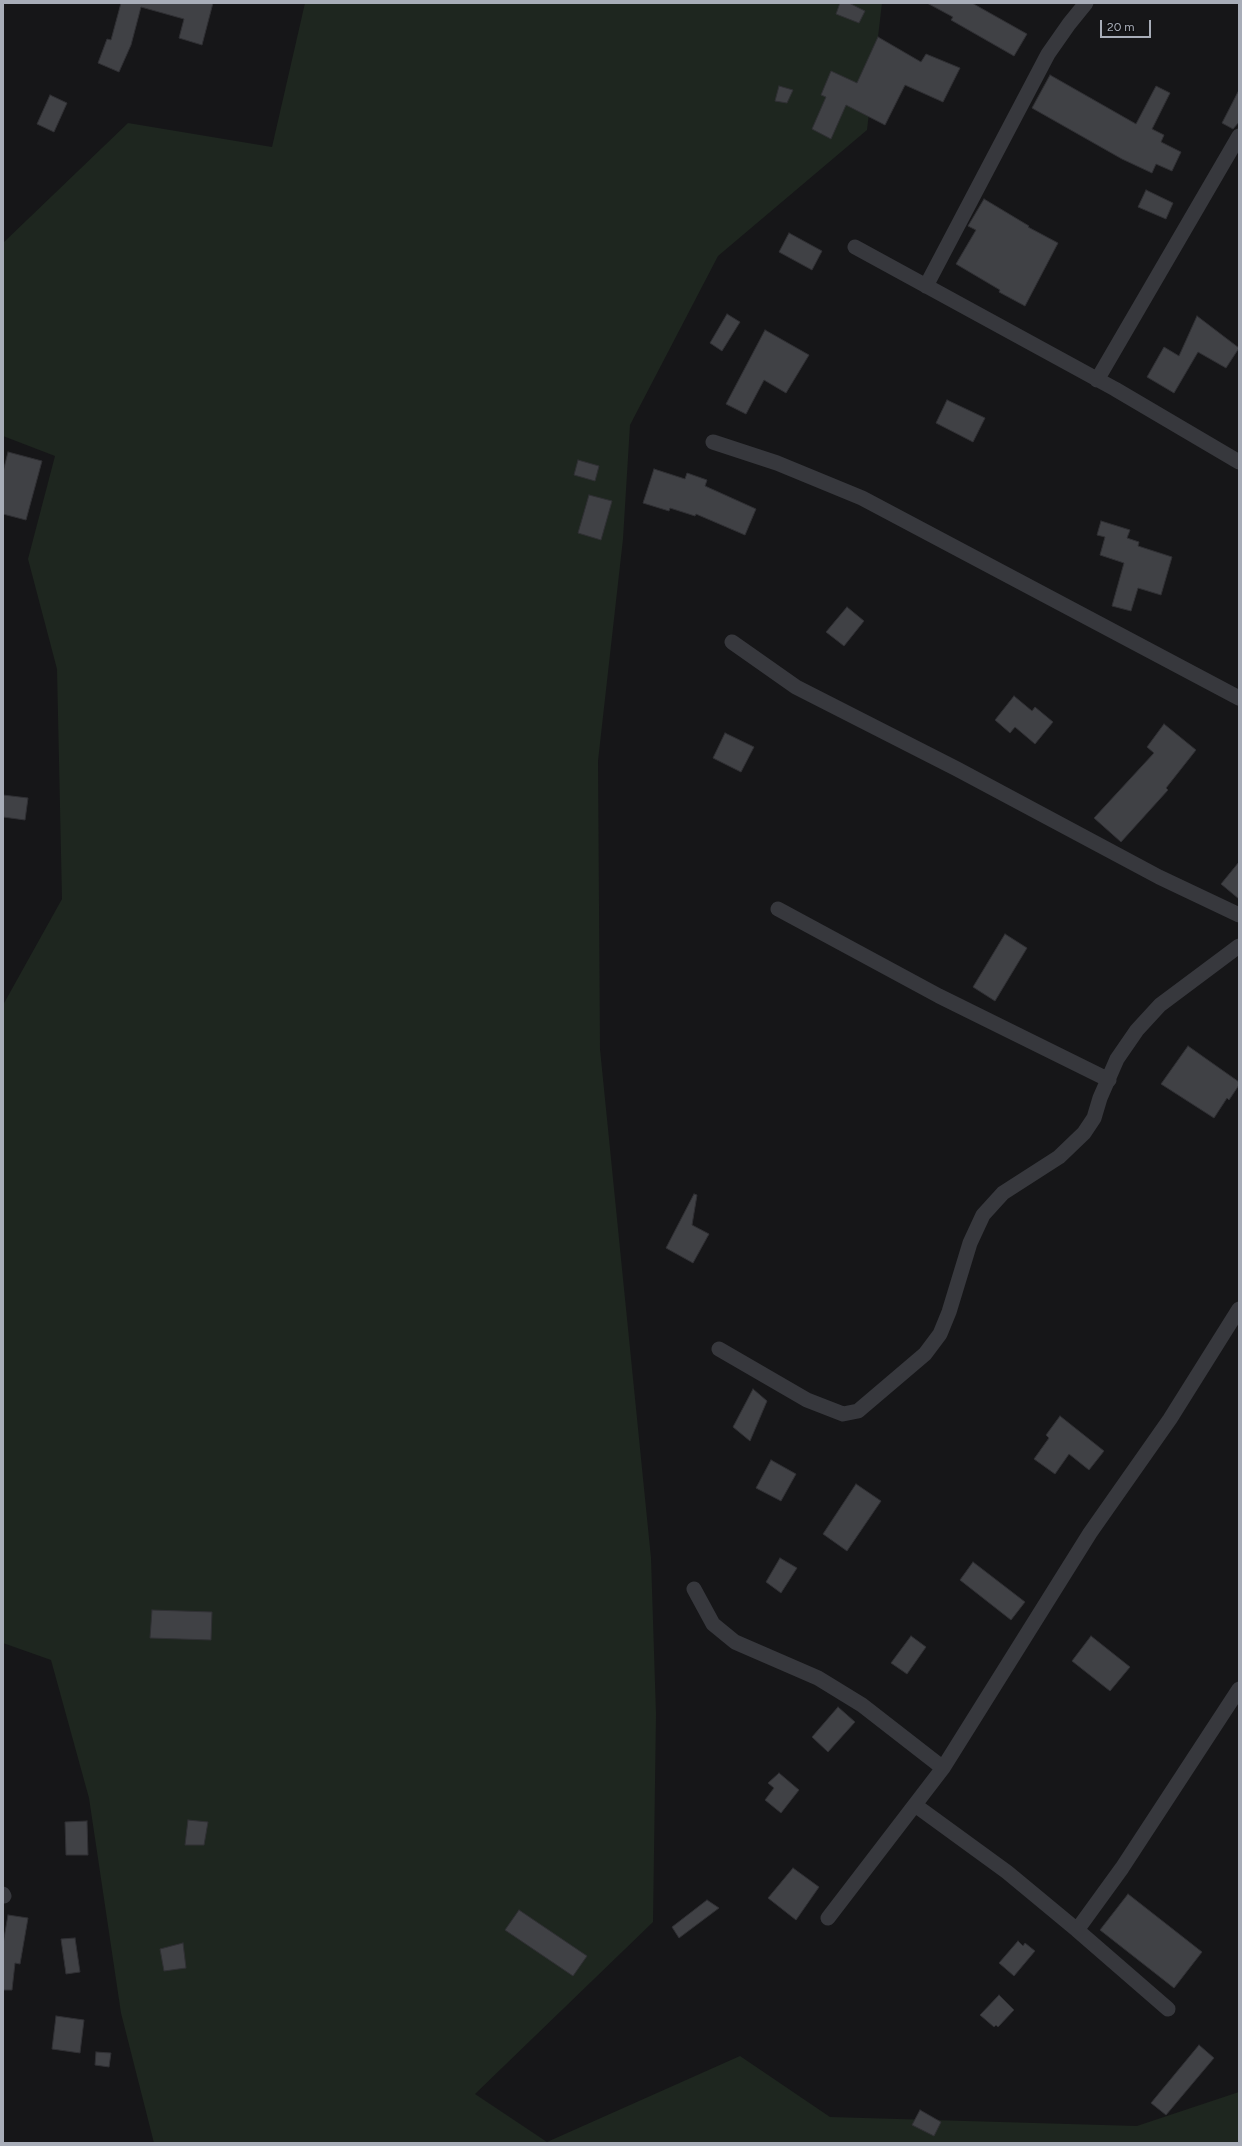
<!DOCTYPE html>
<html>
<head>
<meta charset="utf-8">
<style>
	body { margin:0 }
	#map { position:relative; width:1242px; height:2146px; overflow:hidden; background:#161618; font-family:Figtree,sans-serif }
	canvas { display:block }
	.frame { position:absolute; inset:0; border:4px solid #a8adb8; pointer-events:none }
	.scale { position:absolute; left:1100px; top:20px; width:51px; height:18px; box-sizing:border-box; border:2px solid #a8adb8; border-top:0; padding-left:5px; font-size:12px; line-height:14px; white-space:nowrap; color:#a8adb8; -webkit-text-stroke:3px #111113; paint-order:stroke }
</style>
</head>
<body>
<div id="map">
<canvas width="1242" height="2146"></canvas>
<div class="frame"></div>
<div class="scale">20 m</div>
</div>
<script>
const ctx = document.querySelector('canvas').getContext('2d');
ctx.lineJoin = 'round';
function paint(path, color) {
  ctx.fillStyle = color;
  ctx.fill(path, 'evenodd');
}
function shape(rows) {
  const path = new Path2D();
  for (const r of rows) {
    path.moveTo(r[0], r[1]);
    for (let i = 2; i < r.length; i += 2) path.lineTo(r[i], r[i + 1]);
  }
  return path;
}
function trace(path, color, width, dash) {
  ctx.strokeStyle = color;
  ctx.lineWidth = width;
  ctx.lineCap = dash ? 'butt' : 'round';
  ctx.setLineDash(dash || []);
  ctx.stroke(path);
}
paint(shape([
	[305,3,882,3,867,130,718,256,630,425,623,539,598,761,600,1049,651,1558,656,1714,653,1922,475,2094,547,2142,740,2056,830,2117,1137,2126,1239,2092,1239,2143,154,2143,121,2013,89,1798,51,1660,3,1643,3,1005,62,899,57,669,28,559,55,456,3,436,3,243,128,123,272,147]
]), '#1e261f');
const building = shape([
	[121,3,213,3,202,45,179,38,184,19,141,7,131,45,119,72,98,63,107,39,111,40,121,3],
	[840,3,849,3,865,11,859,23,836,14,840,3],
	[927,3,972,3,1027,34,1014,56,951,20,953,17,927,3],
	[878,37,921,62,926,54,960,68,943,102,905,85,885,125,846,105,831,139,812,129,826,97,821,95,831,71,857,83,878,37],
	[1050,75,1136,124,1156,86,1170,93,1152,129,1164,135,1161,142,1181,152,1172,171,1156,164,1152,173,1122,159,1032,108,1050,75],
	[779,86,793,90,787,103,775,101,779,86],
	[1239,90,1239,122,1233,129,1222,123,1239,90],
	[50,95,67,103,54,132,37,124,50,95],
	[1146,190,1173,203,1166,219,1138,207,1146,190],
	[984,199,1029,226,1028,227,1058,243,1025,306,999,292,1000,290,956,264,976,230,968,226,984,199],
	[789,233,822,251,812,270,779,252,789,233],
	[727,314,740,322,722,351,710,343,727,314],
	[1197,316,1239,348,1226,368,1198,352,1174,393,1147,377,1164,347,1179,356,1197,316],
	[765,330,809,355,786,393,764,380,746,414,726,404,765,330],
	[947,400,985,418,973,442,936,423,947,400],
	[8,452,42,461,26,520,3,514,3,472,8,452],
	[578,460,599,466,595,481,574,475,578,460],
	[654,469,685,479,687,473,707,480,705,486,756,509,745,535,696,514,695,516,670,508,669,511,643,503,654,469],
	[589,495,612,501,601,540,578,533,589,495],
	[1101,521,1130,530,1127,538,1139,542,1138,546,1172,557,1161,595,1138,588,1131,611,1112,606,1124,563,1100,555,1105,537,1097,535,1101,521],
	[847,607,864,621,844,646,826,632,847,607],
	[1014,696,1032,711,1035,707,1053,722,1035,744,1015,727,1010,733,995,720,1014,696],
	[1164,724,1196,750,1166,788,1168,790,1121,842,1094,818,1154,753,1147,747,1164,724],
	[725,733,754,747,741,772,713,758,725,733],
	[3,795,28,798,25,820,3,817,3,795],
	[1239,862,1239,899,1221,884,1239,862],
	[1005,934,1027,948,995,1001,973,987,1005,934],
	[1188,1046,1239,1082,1239,1085,1229,1100,1227,1098,1214,1118,1161,1084,1188,1046],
	[694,1194,697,1195,692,1225,709,1234,693,1263,666,1248,694,1194],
	[753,1389,767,1401,750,1441,733,1427,753,1389],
	[1060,1416,1104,1451,1089,1470,1069,1454,1055,1474,1034,1459,1049,1438,1046,1435,1060,1416],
	[771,1460,796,1474,781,1501,756,1488,771,1460],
	[856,1484,881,1501,847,1551,823,1534,856,1484],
	[780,1558,797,1568,781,1593,766,1582,780,1558],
	[973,1562,1025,1602,1011,1620,960,1580,973,1562],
	[152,1610,212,1612,211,1640,150,1638,152,1610],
	[911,1636,926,1647,907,1674,891,1663,911,1636],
	[1091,1636,1130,1667,1110,1691,1072,1661,1091,1636],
	[838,1707,855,1722,828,1752,812,1737,838,1707],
	[779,1773,799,1790,781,1813,765,1800,774,1788,768,1783,779,1773],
	[188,1820,208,1822,204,1845,185,1845,188,1820],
	[87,1821,88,1855,66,1855,65,1822,87,1821],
	[793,1868,819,1887,796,1920,768,1898,793,1868],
	[1128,1894,1202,1952,1174,1988,1100,1930,1128,1894],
	[707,1900,719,1908,679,1938,672,1927,707,1900],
	[519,1910,587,1956,573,1976,505,1930,519,1910],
	[8,1915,28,1918,20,1964,15,1963,12,1990,3,1990,3,1944,8,1915],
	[75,1938,80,1972,66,1974,61,1939,75,1938],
	[1018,1941,1023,1946,1025,1943,1035,1951,1014,1976,999,1963,1018,1941],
	[183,1943,186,1968,164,1971,160,1949,183,1943],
	[999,1995,1014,2010,998,2027,996,2025,994,2027,980,2015,999,1995],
	[56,2016,84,2020,80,2053,52,2049,56,2016],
	[1199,2045,1214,2058,1166,2115,1151,2103,1199,2045],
	[96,2052,111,2053,109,2067,95,2065,96,2052],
	[920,2110,941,2122,934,2136,912,2125,920,2110]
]);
paint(building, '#404145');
trace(building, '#303034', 1);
trace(shape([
	[855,247,1115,389,1239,462],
	[926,286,1048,54,1069,24,1086,3],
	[1097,380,1239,136],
	[713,442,777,463,862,498,1239,698],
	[732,642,796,687,957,769,1159,877,1239,915],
	[778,909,939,996,1109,1080],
	[719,1349,807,1400,843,1414,858,1411,925,1354,940,1334,949,1312,970,1243,983,1215,1003,1193,1059,1157,1084,1133,1094,1118,1100,1098,1117,1059,1137,1030,1160,1005,1239,946],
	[694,1589,713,1624,735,1642,818,1678,862,1705,943,1768],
	[915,1805,1007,1872,1077,1930],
	[3,1894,4,1896],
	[828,1918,943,1768,1090,1533,1170,1419,1239,1309],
	[1168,2009,1077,1930,1122,1868,1239,1689]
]), '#37383d', 15);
</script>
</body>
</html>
